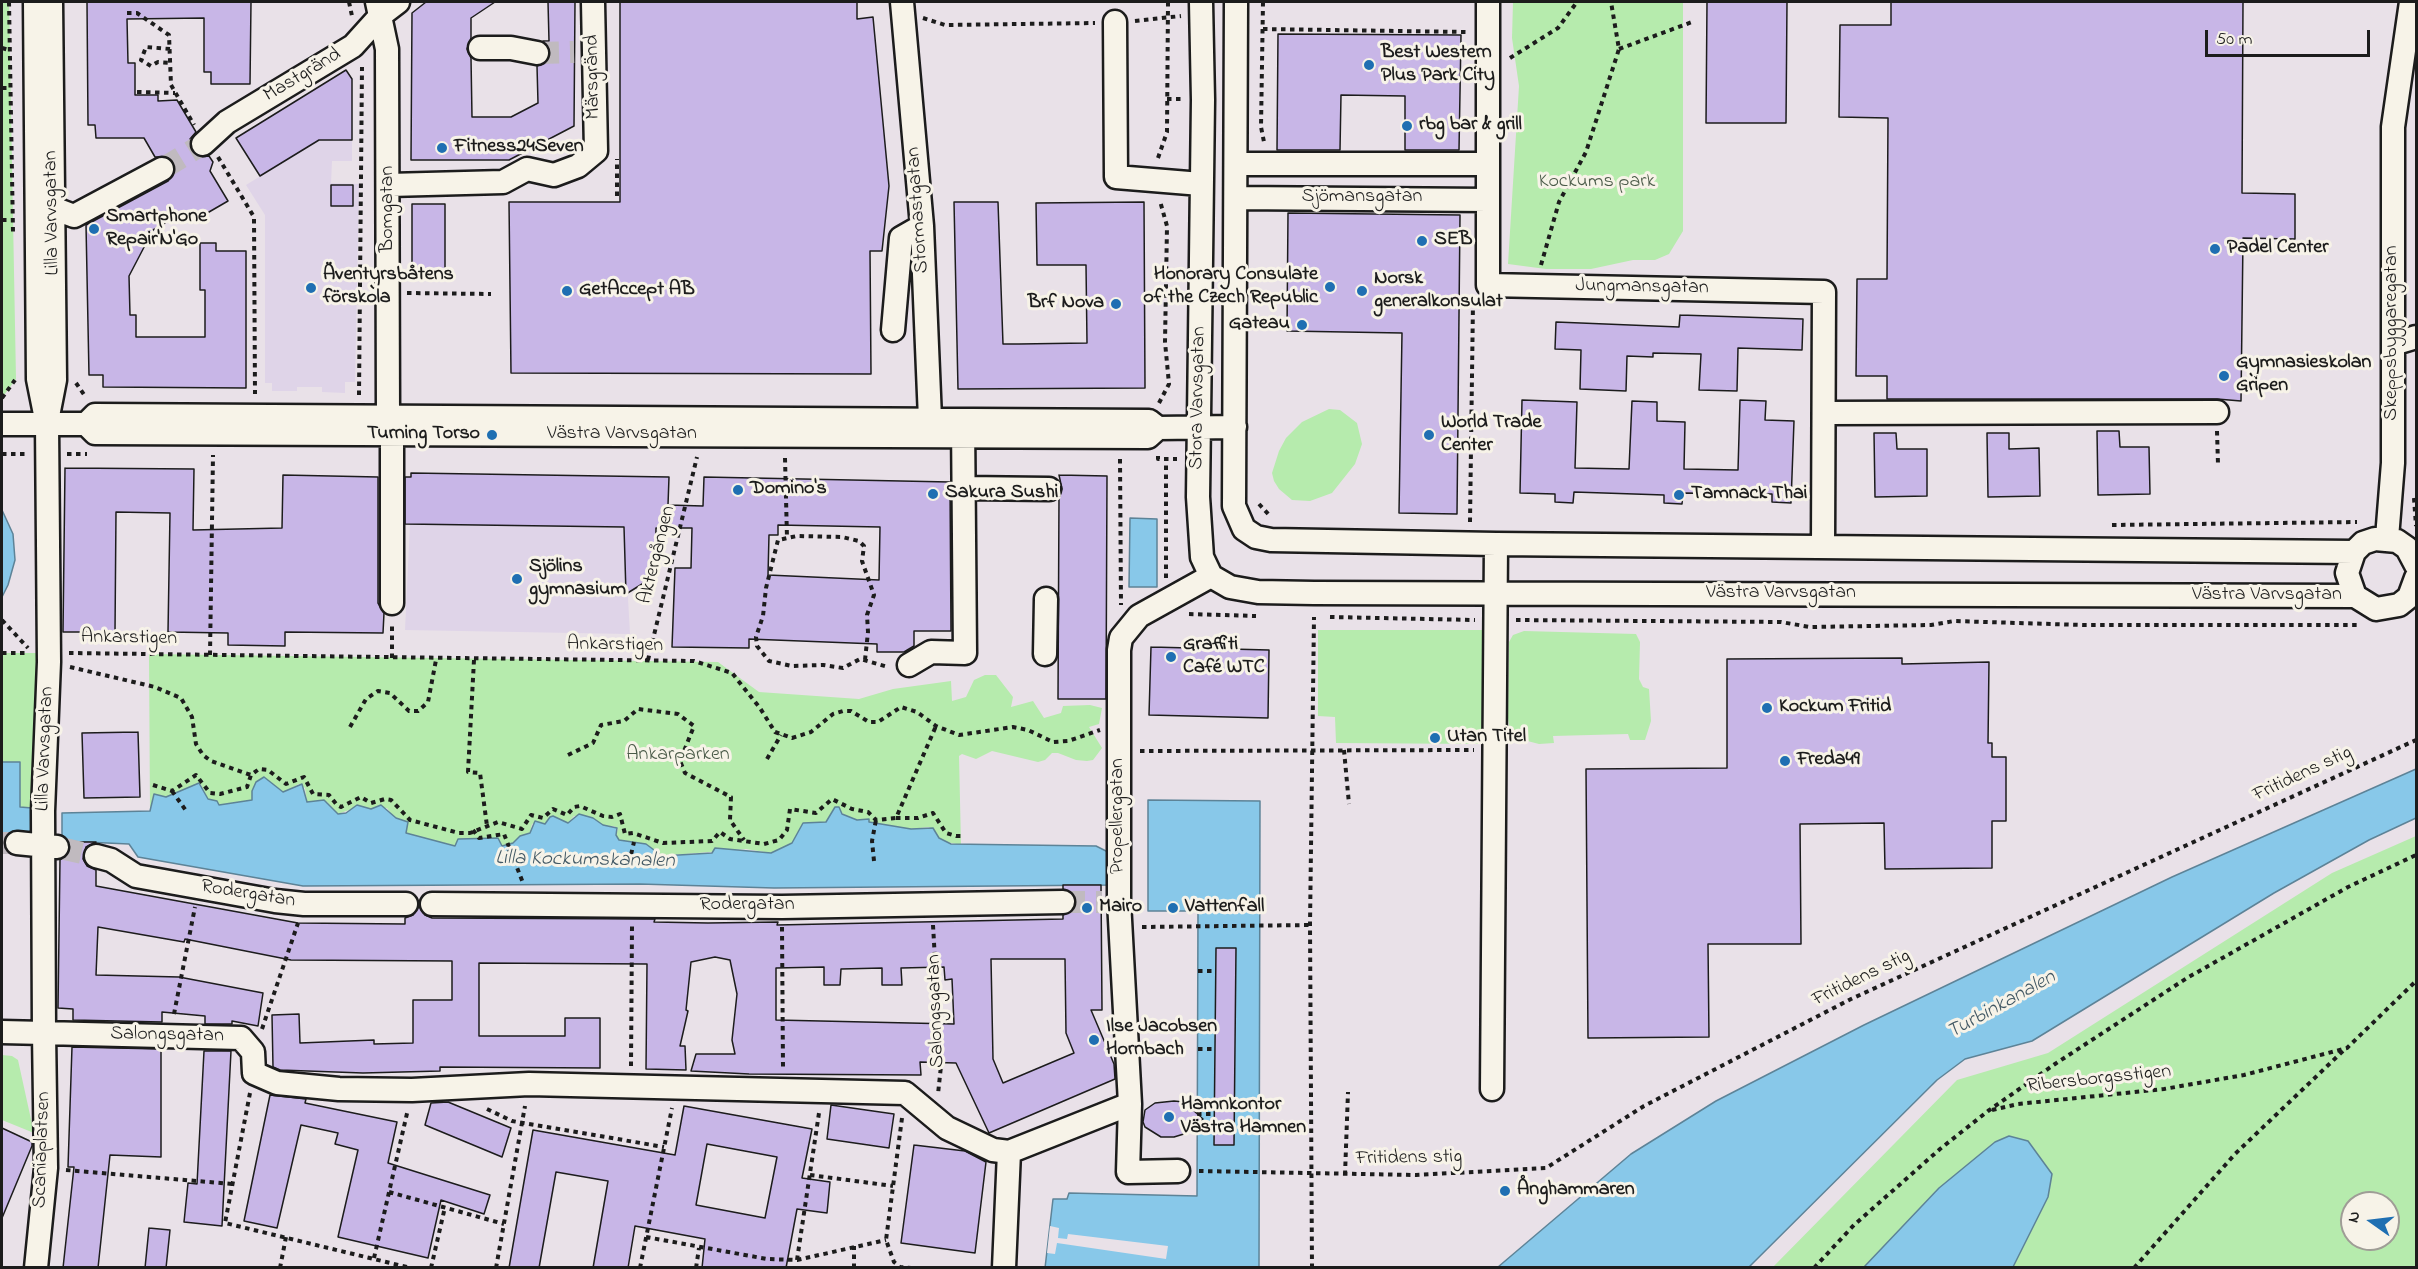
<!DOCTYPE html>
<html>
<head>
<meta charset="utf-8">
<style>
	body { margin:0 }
	#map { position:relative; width:2418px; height:1269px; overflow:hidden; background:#e9e1e8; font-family:"Indie Flower",sans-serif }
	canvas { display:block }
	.frame { position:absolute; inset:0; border:3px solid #1c1c1c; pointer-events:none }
	.north { position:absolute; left:2340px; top:1191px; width:60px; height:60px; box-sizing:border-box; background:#f7f3e8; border:2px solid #9f9d96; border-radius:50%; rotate:284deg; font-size:16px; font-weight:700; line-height:24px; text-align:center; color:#1c1c1c }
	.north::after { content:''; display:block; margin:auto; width:21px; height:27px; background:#1f6fb2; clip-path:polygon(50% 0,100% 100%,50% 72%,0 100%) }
	.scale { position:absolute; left:2205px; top:30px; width:165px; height:27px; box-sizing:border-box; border:3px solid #1c1c1c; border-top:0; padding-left:8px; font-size:18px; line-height:21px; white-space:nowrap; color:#1c1c1c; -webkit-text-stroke:4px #f7f3e8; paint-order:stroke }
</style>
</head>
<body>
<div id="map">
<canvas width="2418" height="1269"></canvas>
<div class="frame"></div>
<div class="north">N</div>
<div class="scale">50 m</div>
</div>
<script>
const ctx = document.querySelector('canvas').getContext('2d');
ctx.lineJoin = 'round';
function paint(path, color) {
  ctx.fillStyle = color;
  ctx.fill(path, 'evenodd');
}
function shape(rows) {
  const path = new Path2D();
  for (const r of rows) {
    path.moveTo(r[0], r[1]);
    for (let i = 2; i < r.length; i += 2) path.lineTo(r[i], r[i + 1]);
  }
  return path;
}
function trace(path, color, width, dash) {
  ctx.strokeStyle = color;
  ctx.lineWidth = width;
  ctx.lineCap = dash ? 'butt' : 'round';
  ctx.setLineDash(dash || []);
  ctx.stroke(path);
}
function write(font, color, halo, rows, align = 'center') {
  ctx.font = font + ' "Indie Flower",sans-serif';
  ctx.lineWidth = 6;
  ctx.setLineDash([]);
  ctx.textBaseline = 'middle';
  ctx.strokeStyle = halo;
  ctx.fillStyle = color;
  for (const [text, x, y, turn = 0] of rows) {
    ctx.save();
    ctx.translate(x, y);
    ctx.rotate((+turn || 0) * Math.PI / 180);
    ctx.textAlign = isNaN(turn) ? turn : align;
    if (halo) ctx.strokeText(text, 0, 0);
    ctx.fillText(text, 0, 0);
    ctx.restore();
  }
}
paint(shape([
	[319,140,352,140,352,161,332,161,331,183,359,184,355,382,345,382,345,393,322,392,322,387,297,387,297,391,272,391,272,383,265,383,265,215,246,185],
	[410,524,624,527,630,634,405,630]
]), '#dfd4e8');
paint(shape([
	[2,2,9,2,16,379,2,398],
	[1513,2,1683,2,1683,231,1669,254,1655,260,1633,260,1591,269,1546,269,1508,264,1519,86,1512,38],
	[1329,409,1340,410,1357,423,1362,444,1355,464,1332,493,1310,501,1292,500,1279,489,1274,481,1272,473,1279,451,1286,438,1302,422],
	[1318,630,1484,630,1484,744,1336,743,1335,717,1318,716],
	[1524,631,1636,634,1640,642,1639,679,1643,687,1649,689,1651,721,1645,740,1630,740,1628,734,1553,736,1554,743,1539,744,1516,738,1510,732,1508,718,1509,642,1513,635],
	[2,653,48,653,43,811,20,808,20,762,2,762],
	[149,654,718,662,759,692,859,699,893,689,951,681,952,701,966,697,974,680,985,675,996,675,1013,697,1011,707,1033,701,1044,718,1061,713,1063,706,1090,705,1102,708,1099,724,1089,727,1102,748,1093,760,1087,761,1076,760,1058,753,1052,753,1045,760,1038,762,992,751,976,759,962,754,959,756,961,845,942,841,929,827,911,829,868,822,869,819,857,820,847,817,835,807,826,822,817,822,801,829,792,843,771,853,746,849,661,856,646,844,619,840,616,835,618,829,614,826,603,826,593,818,574,816,568,823,557,818,545,824,538,822,532,824,530,833,520,836,513,843,502,846,497,838,456,846,405,833,387,808,371,809,360,806,338,814,327,802,307,802,305,788,299,784,284,792,264,778,256,783,252,791,253,800,218,805,208,799,201,785,195,785,166,797,154,794,150,811],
	[2416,836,2416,1267,1772,1268,1957,1080,2048,1053,2332,873],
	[2352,1203,2388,1203,2388,1239,2352,1239],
	[2,1055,12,1056,18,1060,34,1133,2,1120]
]), '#b6ebad');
const water = shape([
	[2,510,13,534,15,560,8,585,2,597,2,510],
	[1130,518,1157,519,1157,587,1129,587,1130,518],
	[2,762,20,762,20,807,32,808,33,842,2,839,2,762],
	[2416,769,2416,818,2369,840,2274,893,2032,1041,1965,1059,1937,1080,1749,1267,1498,1267,1631,1154,1716,1101,1864,1025,2172,877,2416,769],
	[264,777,283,792,302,784,307,802,324,800,338,814,346,813,357,805,371,809,381,805,396,818,408,822,406,833,455,846,458,839,498,838,502,846,513,843,520,836,530,833,535,821,545,824,550,817,553,816,568,823,579,814,593,818,603,825,617,828,616,835,619,840,646,844,662,856,712,853,715,848,771,853,792,843,803,823,826,822,835,807,839,807,842,814,857,820,869,819,869,822,911,829,933,828,939,838,951,844,1096,846,1110,853,1110,885,774,888,640,884,303,886,138,857,129,844,62,841,62,813,150,811,154,794,166,797,199,783,208,799,217,801,219,805,252,800,252,791,256,782,264,777],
	[1148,800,1260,801,1259,1267,1045,1268,1053,1199,1067,1199,1069,1193,1197,1196,1198,911,1148,911,1148,800],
	[2009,1136,2028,1141,2052,1174,2048,1197,2013,1267,1864,1267,1939,1188,1995,1142,2009,1136]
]);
paint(water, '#88c8e9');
trace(water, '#5d8397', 1.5);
paint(shape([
	[1050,1226,1059,1228,1058,1238,1067,1239,1068,1234,1168,1246,1166,1259,1057,1243,1055,1254,1047,1253]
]), '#e9e1e8');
const building = shape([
	[87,2,251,2,250,84,211,84,211,72,204,72,204,18,127,19,128,63,135,63,135,95,158,95,158,101,177,100,196,132,190,139,190,147,198,157,209,156,213,162,210,171,228,201,190,223,183,212,153,230,129,276,130,315,136,315,136,337,205,337,205,290,200,290,200,243,216,243,216,251,246,251,246,388,103,387,103,375,89,375,86,225,168,181,175,169,169,157,155,157,144,138,96,138,95,125,88,125,87,2],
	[426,2,495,2,471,18,471,38,467,49,471,58,472,117,511,117,538,103,537,66,547,62,550,55,549,48,543,41,549,41,548,2,575,2,574,126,509,160,411,160,412,13,426,2],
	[620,2,857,2,857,19,873,17,889,186,882,251,870,251,871,374,511,373,509,202,620,202,620,2],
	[1707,2,1787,2,1786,123,1706,123,1707,2],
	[1891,2,2243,2,2242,193,2295,194,2295,239,2243,238,2241,401,2217,399,1887,399,1887,376,1856,376,1857,279,1887,279,1888,118,1839,117,1840,25,1891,25,1891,2],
	[1278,34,1461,35,1459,150,1405,150,1405,96,1341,95,1340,150,1277,150,1278,34],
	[346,70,352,79,352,140,319,140,260,176,236,138,346,70],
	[331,185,353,185,353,206,331,206,331,185],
	[954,202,998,202,1003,344,1019,344,1087,343,1086,265,1037,265,1036,203,1144,202,1145,388,958,389,954,202],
	[412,204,445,204,445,276,412,276,412,204],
	[1288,213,1460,215,1457,514,1399,513,1402,333,1287,331,1288,213],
	[1680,315,1803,319,1802,350,1738,348,1737,391,1699,390,1701,354,1653,353,1653,357,1627,356,1626,391,1580,389,1581,350,1555,349,1556,322,1679,327,1680,315],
	[1522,400,1577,402,1575,468,1629,469,1632,401,1657,402,1657,421,1685,422,1684,469,1738,470,1740,400,1766,401,1765,420,1794,421,1791,503,1772,502,1772,494,1683,493,1682,504,1664,503,1664,495,1574,492,1573,503,1555,502,1555,494,1520,493,1522,400],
	[2097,431,2119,431,2120,447,2149,447,2150,494,2098,495,2097,431],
	[1874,433,1896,433,1897,449,1927,449,1927,496,1875,497,1874,433],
	[1987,433,2009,433,2009,449,2039,448,2040,496,1988,497,1987,433],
	[65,468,194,469,193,530,282,528,283,475,378,477,378,603,384,613,383,633,285,632,285,646,228,645,228,633,168,632,170,513,116,512,115,632,63,632,65,468],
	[411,473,669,477,668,505,703,506,704,477,950,482,951,631,914,631,914,646,904,652,877,652,877,644,749,639,749,648,672,647,675,568,691,568,692,528,656,528,655,576,626,594,624,527,405,524,405,477,411,477,411,473],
	[778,525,880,527,879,580,768,575,769,535,778,535,778,525],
	[1059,475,1107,476,1106,699,1058,699,1059,497,1062,489,1059,475],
	[1151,647,1269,650,1268,718,1149,715,1151,647],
	[1902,658,1902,664,1989,662,1988,743,1992,743,1992,757,2006,757,2006,821,1992,821,1992,868,1885,869,1884,823,1800,824,1801,944,1708,944,1709,1037,1588,1038,1586,769,1727,768,1727,659,1902,658],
	[138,732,140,797,84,798,82,733,138,732],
	[70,842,96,842,86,847,83,859,87,866,96,870,96,886,298,923,405,924,405,918,413,915,419,906,425,915,432,918,655,919,654,922,708,923,778,922,777,925,1063,919,1063,915,1074,909,1076,902,1074,895,1063,889,1063,885,1101,885,1102,1010,1091,1010,1114,1064,1115,1079,989,1133,956,1063,920,1062,921,1075,749,1074,691,1071,696,1054,735,1054,732,1040,737,994,730,960,715,957,691,962,686,1010,688,1011,680,1046,685,1046,686,1070,646,1069,647,964,479,963,479,1036,565,1036,565,1018,600,1018,600,1068,440,1067,440,1071,363,1073,280,1070,273,1067,272,1015,299,1014,300,1043,374,1040,374,1044,413,1043,413,1000,452,1000,452,961,291,960,185,939,184,942,98,927,96,975,179,977,263,993,258,1026,232,1021,232,1024,205,1024,205,1016,162,1012,162,1022,73,1020,73,1009,58,1008,60,860,68,854,70,842],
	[991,959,1065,959,1066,1033,1074,1053,1003,1083,993,1059,991,959],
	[824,967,824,985,840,985,841,969,882,968,882,985,902,985,901,968,944,967,945,980,952,979,954,1024,776,1020,776,968,824,967],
	[1216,948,1236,948,1234,1145,1214,1145,1216,948],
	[72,1047,161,1049,161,1157,110,1155,98,1268,63,1268,74,1167,68,1167,72,1047],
	[204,1051,231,1051,222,1226,184,1222,188,1183,197,1184,204,1051],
	[270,1095,306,1099,305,1103,397,1122,388,1163,490,1195,484,1214,441,1200,428,1258,338,1237,358,1150,335,1144,338,1133,301,1125,277,1228,244,1221,270,1095],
	[1174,1101,1184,1102,1203,1119,1187,1133,1174,1137,1161,1137,1145,1127,1143,1122,1145,1110,1155,1103,1174,1101],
	[448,1102,511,1128,502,1157,425,1125,431,1103,448,1102],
	[831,1105,894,1114,889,1148,827,1139,831,1105],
	[684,1106,812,1129,802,1178,830,1182,827,1213,797,1209,786,1268,702,1268,705,1239,635,1226,628,1268,593,1268,608,1181,556,1172,539,1268,509,1268,533,1130,675,1155,684,1106],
	[707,1144,777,1157,765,1218,696,1205,707,1144],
	[2,1128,32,1142,32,1146,2,1218,2,1128],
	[914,1145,965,1151,986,1162,975,1253,901,1243,914,1145],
	[149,1228,170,1230,166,1268,145,1268,149,1228]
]);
paint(building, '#c8b6e7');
trace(building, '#1c1c1c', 1.5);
trace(shape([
	[537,53,574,52],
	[162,169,203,144],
	[2,843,17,843],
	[60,848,96,856],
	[1063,902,1102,902]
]), '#c0babf', 22, [22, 11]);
const minor = shape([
	[377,2,387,49,388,417],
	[902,2,922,226,930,419],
	[1201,2,1203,100,1198,497,1202,557,1211,576],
	[1236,2,1234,506,1244,529,1256,537,1271,540,1496,544,2354,552],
	[1488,2,1488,285,1824,292,1823,547],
	[1115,22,1116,177,1201,184],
	[480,48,511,48,537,53],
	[203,144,227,122,353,46,381,15,398,2],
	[1236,164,1488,164],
	[389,185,503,182,527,169,554,175,578,166,596,151,593,2],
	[1236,198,1488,200],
	[53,208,74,216,162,169],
	[893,330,901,238,922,226],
	[2393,344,2416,337],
	[49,411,55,380,51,2],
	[1824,413,2217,412],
	[2,424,86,424,95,415,1149,421,1158,428,1235,427],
	[86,424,95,433,1148,437,1158,428],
	[392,435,392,603],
	[965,488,1049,489],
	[2387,538,2393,463,2393,127,2411,2],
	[2416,565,2407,548,2397,541,2375,539,2363,543,2354,552,2347,573,2355,596,2376,609,2399,605,2409,597,2416,578],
	[1211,576,1230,587,1258,592,1314,593,2355,596],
	[1045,654,1046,599],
	[909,665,931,652,965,653,963,421],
	[17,843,57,847],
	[96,856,111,860,136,876,275,901,304,904,406,904],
	[432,904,782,907,1063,902],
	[2,1032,44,1033,43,811,49,662,47,424,38,379,35,2],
	[1492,1089,1496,544],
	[1130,1104,1119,901,1119,650,1121,638,1139,616,1211,576],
	[36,1268,46,1168,44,1033,241,1038,253,1052,254,1073,277,1083,339,1089,412,1090,529,1084,905,1093,947,1128,993,1150,1009,1152],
	[1004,1268,1009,1152,1130,1104,1128,1172,1178,1171]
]);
trace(minor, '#1c1c1c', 27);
trace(shape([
	[9,2,13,232],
	[349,2,352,16],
	[1263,2,1261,127,1264,142],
	[127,13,137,13,169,35,171,85,194,125],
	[923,18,945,25,1095,23],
	[1135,21,1181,16],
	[1263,29,1466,32],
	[2,48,9,50],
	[170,49,146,47,141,60,151,66,158,62,171,63],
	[1619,49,1692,22],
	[1510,58,1558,28,1577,2],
	[2,88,9,88],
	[137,92,175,93],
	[1167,99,1184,99],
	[218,157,254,217,255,394],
	[1158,158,1167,132,1168,2],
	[617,196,617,159],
	[2,220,12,220],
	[1541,265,1559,202,1586,152,1619,49,1611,2],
	[407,293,491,294],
	[76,383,85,396],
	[359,395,362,67],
	[2,398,15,380],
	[1159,403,1169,384,1165,342,1167,226,1160,201],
	[2217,431,2218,464],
	[2,454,27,454],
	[67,454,87,454],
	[1158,456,1158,459,1177,459],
	[785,458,787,538],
	[1120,459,1121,605],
	[2414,498,2416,526],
	[1259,504,1270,516],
	[1470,522,1473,302],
	[2112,525,2357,522],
	[1166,578,1166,459],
	[1189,614,1256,616],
	[1330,617,1475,620],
	[2,620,28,648],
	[1516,620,1781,622,1810,627,1931,625,1954,621,2083,625,2359,625],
	[2,653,29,653],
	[69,653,694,661,732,673,760,708,775,732,792,738,811,732,833,714,843,711,851,711,869,722,878,722,901,707,917,712,936,726,959,735,1013,727,1028,730,1053,742,1068,741,1100,730],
	[210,655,213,455],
	[392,658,392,623],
	[474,660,468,772,480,773,487,826],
	[648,660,697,457],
	[865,660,868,632,867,615,874,595,862,561,864,546,859,541,842,537,797,536,778,540,766,588,763,616,756,637,757,646,769,661,792,666,823,665,843,668,860,659,888,667],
	[70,667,155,687,181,698,192,717,196,744,203,755,211,761,251,775],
	[350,727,366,699,378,691,390,693,409,711,418,711,428,702,436,660],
	[1344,750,1349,804],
	[1140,751,1474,750],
	[568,755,593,743,601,725,624,721,638,709,678,714,694,726,680,761,685,773,731,797,730,820,744,840],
	[767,759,781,735],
	[153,785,172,791,196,775,210,793,220,794,247,787,251,775,259,769,268,770,286,784,304,777,313,794,329,795,337,805,341,807,361,797,371,803,385,799,391,800,410,820,459,833,470,833,498,822,522,829,531,815,543,818,553,809,567,815,574,807,580,806,603,816,612,817,620,814,625,834,633,833,663,843,712,841,720,832,730,839,764,844,779,840,787,830,790,809,816,813,832,799,852,809,868,812,876,820,896,818,936,726],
	[172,791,187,812],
	[896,818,918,818,933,813,946,833,956,836,964,836],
	[473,830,479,838,504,834,523,883],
	[874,861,872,841,876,820],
	[629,863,634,842],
	[933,925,941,1066,938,1094],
	[782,927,783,1069],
	[1142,927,1310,925],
	[1198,971,1216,971],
	[174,1014,195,907],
	[262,1029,298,923],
	[1198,1049,1215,1049],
	[631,1066,632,926],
	[250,1093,225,1223,411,1268],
	[487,1109,512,1121,664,1147],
	[1992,1110,2018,1104,2164,1089,2244,1075,2347,1048,2416,981],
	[1197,1114,1214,1114],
	[902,1118,886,1240,894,1262,900,1267,911,1268],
	[66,1170,232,1184],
	[1199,1171,1416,1175,1546,1168,1644,1106,1851,999,2416,740],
	[810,1175,893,1186],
	[1345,1175,1348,1092],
	[389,1192,504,1224],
	[646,1237,767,1259,797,1260,819,1113],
	[374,1258,408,1109],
	[797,1260,886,1240],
	[280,1268,286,1237],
	[431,1268,445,1207],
	[496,1268,525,1106],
	[640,1268,672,1108],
	[696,1268,699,1248],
	[854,1268,854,1246],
	[1312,1268,1310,925,1314,617],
	[1814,1268,1854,1225,1940,1149,1988,1111,2055,1064,2187,978,2348,887,2416,855],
	[2134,1268,2235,1154,2344,1050]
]), '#1c1c1c', 4, [4.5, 4.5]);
trace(minor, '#f7f3e8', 22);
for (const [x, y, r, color] of [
	[1369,65,6,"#1f6fb2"],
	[1407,126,6,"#1f6fb2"],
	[442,148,6,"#1f6fb2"],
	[94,229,6,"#1f6fb2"],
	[1422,241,6,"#1f6fb2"],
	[2215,249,6,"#1f6fb2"],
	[1330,287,6,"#1f6fb2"],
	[311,288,6,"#1f6fb2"],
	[567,291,6,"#1f6fb2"],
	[1362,291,6,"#1f6fb2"],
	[1116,304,6,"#1f6fb2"],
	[1302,325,6,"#1f6fb2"],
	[2224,376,6,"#1f6fb2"],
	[492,435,6,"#1f6fb2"],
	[1429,435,6,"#1f6fb2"],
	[738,490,6,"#1f6fb2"],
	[933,494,6,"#1f6fb2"],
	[1679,495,6,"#1f6fb2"],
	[517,579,6,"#1f6fb2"],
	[1171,657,6,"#1f6fb2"],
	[1767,708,6,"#1f6fb2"],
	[1435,738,6,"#1f6fb2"],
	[1785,761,6,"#1f6fb2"],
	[1087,908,6,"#1f6fb2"],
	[1173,908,6,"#1f6fb2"],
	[1094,1040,6,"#1f6fb2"],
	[1169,1117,6,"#1f6fb2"],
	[1505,1191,6,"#1f6fb2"]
]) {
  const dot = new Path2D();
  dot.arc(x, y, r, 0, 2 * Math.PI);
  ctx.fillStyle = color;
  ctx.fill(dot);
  trace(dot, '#f7f3e8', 2);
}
write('bold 20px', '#1c1c1c', '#f7f3e8', [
	["Best Western",1381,54],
	["Plus Park City",1381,77],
	["rbg bar & grill",1419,126],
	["Fitness24Seven",454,148],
	["Smartphone",106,218],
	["Repair'N'Go",106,241],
	["SEB",1434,241],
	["Padel Center",2227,249],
	["Äventyrsbåtens",323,276],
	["förskola",323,299],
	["Honorary Consulate",1318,276,"right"],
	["of the Czech Republic",1318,299,"right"],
	["Norsk",1374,280],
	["generalkonsulat",1374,303],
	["GetAccept AB",579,291],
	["Brf Nova",1104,304,"right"],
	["Gateau",1290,325,"right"],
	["Gymnasieskolan",2236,364],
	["Gripen",2236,387],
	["World Trade",1441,424],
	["Center",1441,447],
	["Turning Torso",480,435,"right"],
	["Domino's",750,490],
	["Sakura Sushi",945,494],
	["Tamnack Thai",1691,495],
	["Sjölins",529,568],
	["gymnasium",529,591],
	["Graffiti",1183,646],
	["Café WTC",1183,669],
	["Kockum Fritid",1779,708],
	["Utan Titel",1447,738],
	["Freda49",1797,761],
	["Mairo",1099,908],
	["Vattenfall",1185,908],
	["Ilse Jacobsen",1106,1028],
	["Hornbach",1106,1051],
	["Hamnkontor",1181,1106],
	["Västra Hamnen",1181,1129],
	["Ånghammaren",1517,1191]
], 'left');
write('20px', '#1c1c1c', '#f7f3e8', [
	["Mastgränd",303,76,-31],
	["Märsgränd",594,77,-91],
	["Sjömansgatan",1362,198],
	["Bomgatan",389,209,-90],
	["Stormastgatan",919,210,-94],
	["Lilla Varvsgatan",53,213,-91],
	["Jungmansgatan",1642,288,1],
	["Skeppsbyggaregatan",2393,333,-90],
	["Stora Varvsgatan",1199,398,-89],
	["Västra Varvsgatan",622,435],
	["Aktergången",658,555,-76],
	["Västra Varvsgatan",1781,594],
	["Västra Varvsgatan",2267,596],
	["Ankarstigen",129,639,1],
	["Ankarstigen",615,646,1],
	["Lilla Varvsgatan",46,749,-88],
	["Fritidens stig",2303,775,-25],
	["Propellergatan",1119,816,-90],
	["Rodergatan",248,895,9],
	["Rodergatan",747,906],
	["Fritidens stig",1862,979,-26],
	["Salongsgatan",937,1011,-92],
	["Salongsgatan",167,1036,1],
	["Ribersborgsstigen",2099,1080,-6],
	["Scaniaplatsen",43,1150,-88],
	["Fritidens stig",1409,1159,-1]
]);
write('20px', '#4a5a48', '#f7f3e8', [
	["Kockums park",1597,183],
	["Ankarparken",678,756]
]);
write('italic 21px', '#425864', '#f7f3e8', [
	["Lilla Kockumskanalen",585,861,1],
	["Turbinkanalen",2002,1006,-29]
]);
</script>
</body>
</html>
